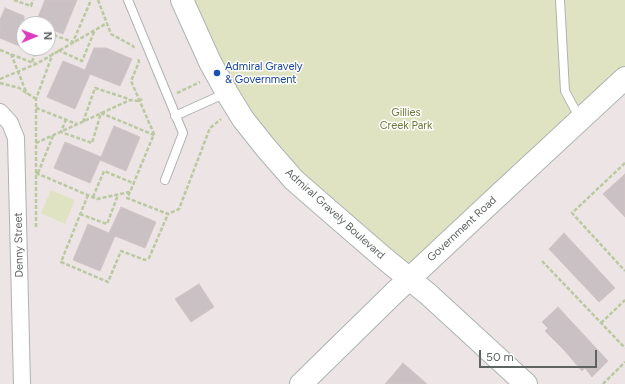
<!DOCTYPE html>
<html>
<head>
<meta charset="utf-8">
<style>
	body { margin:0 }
	#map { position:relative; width:625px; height:384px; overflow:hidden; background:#ede4e5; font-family:Figtree,sans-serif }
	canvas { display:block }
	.north { position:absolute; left:16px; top:16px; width:40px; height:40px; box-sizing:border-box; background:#fff; border:1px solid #bec1c0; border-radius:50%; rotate:89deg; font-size:11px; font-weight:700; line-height:16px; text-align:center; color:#5c6361 }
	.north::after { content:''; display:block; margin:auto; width:14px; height:18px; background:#dc3cbf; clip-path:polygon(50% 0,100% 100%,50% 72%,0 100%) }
	.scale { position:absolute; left:479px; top:350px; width:118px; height:18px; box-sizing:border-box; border:2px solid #5c6361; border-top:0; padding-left:5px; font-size:12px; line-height:14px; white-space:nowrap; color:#5c6361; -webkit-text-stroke:3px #fff; paint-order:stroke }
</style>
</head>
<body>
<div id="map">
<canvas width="625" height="384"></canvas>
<div class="north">N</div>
<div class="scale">50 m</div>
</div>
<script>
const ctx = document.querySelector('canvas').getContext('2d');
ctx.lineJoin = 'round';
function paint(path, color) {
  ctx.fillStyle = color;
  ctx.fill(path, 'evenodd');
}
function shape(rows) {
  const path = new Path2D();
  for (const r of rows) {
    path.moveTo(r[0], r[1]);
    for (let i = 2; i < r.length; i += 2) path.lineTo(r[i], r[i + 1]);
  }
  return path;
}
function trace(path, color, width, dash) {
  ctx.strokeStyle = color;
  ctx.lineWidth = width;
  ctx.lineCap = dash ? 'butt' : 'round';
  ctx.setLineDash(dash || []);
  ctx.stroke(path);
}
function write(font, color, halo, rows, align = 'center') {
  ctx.font = font + ' Figtree,sans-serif';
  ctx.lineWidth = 3;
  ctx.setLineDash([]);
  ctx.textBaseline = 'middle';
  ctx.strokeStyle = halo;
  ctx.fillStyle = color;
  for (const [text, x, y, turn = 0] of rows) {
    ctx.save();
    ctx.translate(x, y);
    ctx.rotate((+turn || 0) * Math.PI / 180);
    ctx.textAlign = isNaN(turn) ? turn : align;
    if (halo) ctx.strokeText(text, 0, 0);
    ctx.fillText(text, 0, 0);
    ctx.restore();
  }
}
paint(shape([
	[182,0,625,0,625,78,410,279,266,148],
	[51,190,75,200,65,224,41,213]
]), '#e0e3c2');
const building = shape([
	[45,0,77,0,63,34,48,28,48,24,40,24,36,22,45,0],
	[5,8,24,16,24,48,0,38,0,20,5,8],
	[94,48,106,48,132,59,120,86,90,74,75,109,47,97,63,61,85,70,94,48],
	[114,126,140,137,126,171,100,160,90,183,54,168,65,142,101,157,114,126],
	[625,174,625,217,603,194,625,174],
	[121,207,156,222,145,248,115,236,100,271,73,260,88,224,109,233,121,207],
	[564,233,615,288,599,302,549,249,564,233],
	[199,284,214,307,191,322,175,299,199,284],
	[558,307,608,361,592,377,585,368,582,371,564,350,545,331,548,328,542,322,558,307],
	[403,363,427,384,385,384,403,363]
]);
paint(building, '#c9c1c3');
trace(building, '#d2c3c6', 1);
const lane = shape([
	[128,0,183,133,165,180],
	[560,0,565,91,579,117],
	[175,116,226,93]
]);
const street = shape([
	[0,112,10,123,16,138,22,384]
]);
const secondary = shape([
	[182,0,210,62,227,93,243,119,266,148,294,180,318,201,385,259,428,294,526,384],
	[301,384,393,294,502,192,625,78]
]);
trace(lane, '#adb3b2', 10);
trace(street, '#adb3b2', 18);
trace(secondary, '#acb4b2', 24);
trace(shape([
	[14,0,31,6,33,0],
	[98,0,111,34,133,46,134,48],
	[48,33,73,42,91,0],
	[0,50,36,64,107,23],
	[58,50,82,61,95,30],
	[11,54,27,94],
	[32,62,37,48],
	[0,79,36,64],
	[0,83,19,88,36,99],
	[177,93,200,82],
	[36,108,77,124],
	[66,119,61,132,92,143,101,113,154,135],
	[83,122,95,88,129,99],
	[36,143,130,100,139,101,142,99],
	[625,163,572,213,625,271],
	[36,173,97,199,130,192,154,134,131,81,139,62,138,58],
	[38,173,53,136],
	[130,192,127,198,168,214,179,209,210,128,221,119],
	[88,195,61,262,108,282,121,251,145,260,149,258,168,214],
	[93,197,104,171,133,183],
	[80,214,107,224,118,195],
	[36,227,36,99,53,53],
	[542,261,625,348],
	[601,323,625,300],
	[603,384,625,362]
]), '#bac9a0', 2.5, [4, 2]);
trace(lane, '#fff', 8);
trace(street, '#fff', 16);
trace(secondary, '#fff', 22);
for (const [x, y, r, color] of [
	[217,73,4,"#1a4fb4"]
]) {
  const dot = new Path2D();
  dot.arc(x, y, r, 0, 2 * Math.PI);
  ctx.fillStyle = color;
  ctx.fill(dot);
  trace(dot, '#fff', 1.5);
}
write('11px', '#164399', '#fff', [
	["Admiral Gravely",225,67],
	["& Government",225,80]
], 'left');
write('11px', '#6e7838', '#fff', [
	["Gillies",406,113],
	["Creek Park",406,126]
]);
write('11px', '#5c6361', '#fff', [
	["Admiral Gravely Boulevard",335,214,42],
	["Government Road",462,229,-43],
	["Denny Street",19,245,-91]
]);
</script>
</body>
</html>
